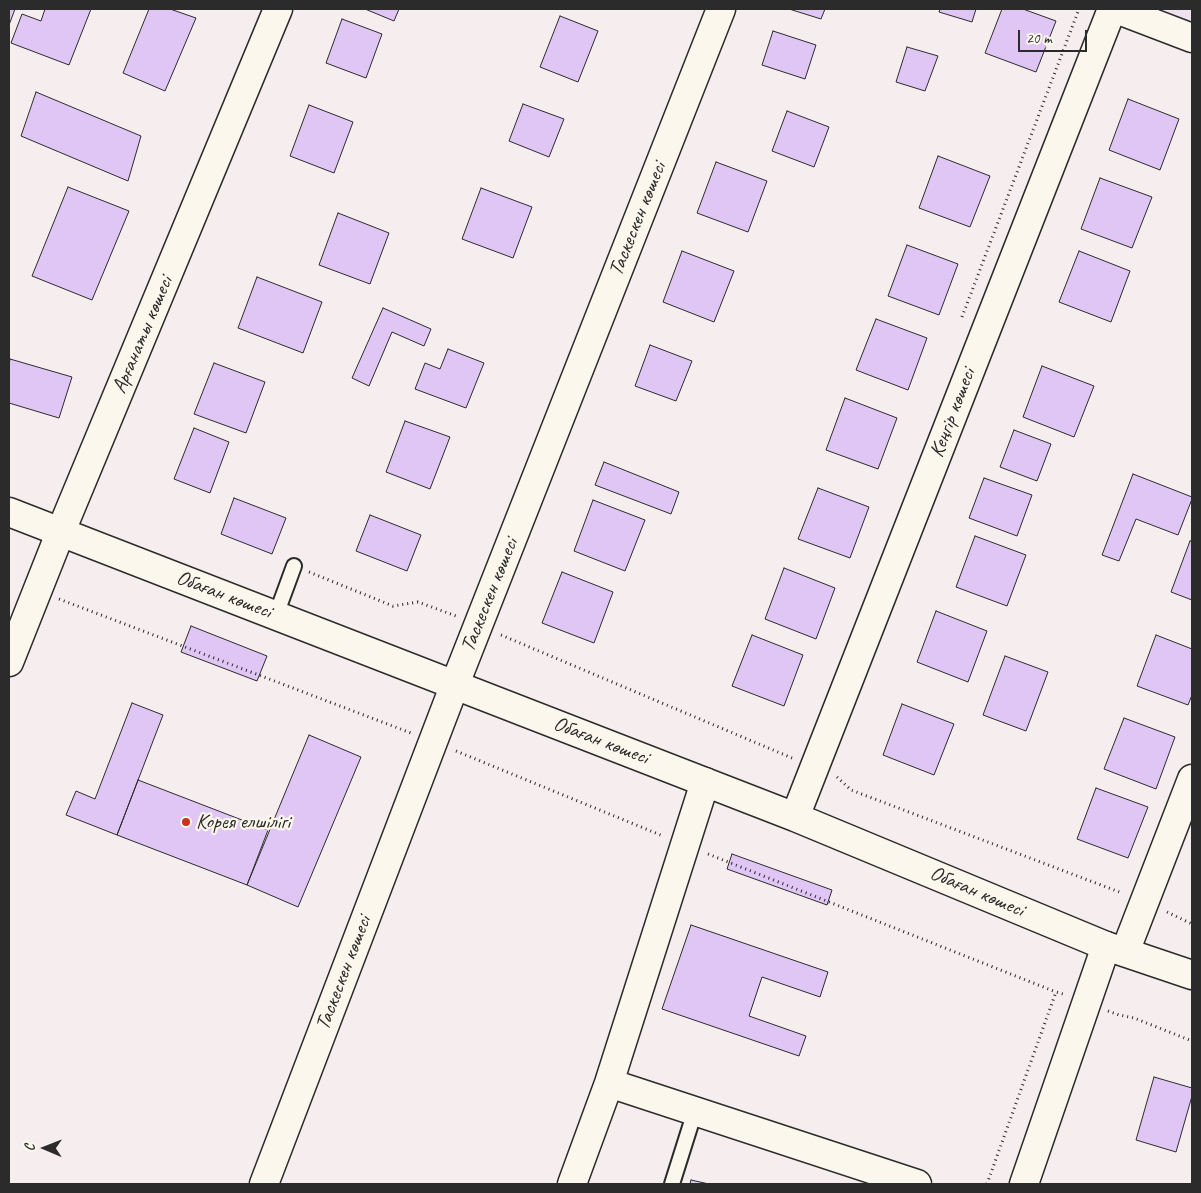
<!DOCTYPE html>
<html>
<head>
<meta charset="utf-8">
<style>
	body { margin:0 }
	#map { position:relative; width:1201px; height:1193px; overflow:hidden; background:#f6edee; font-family:Caveat,sans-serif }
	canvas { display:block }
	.frame { position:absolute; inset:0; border:10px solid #2b2b2b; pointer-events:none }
	.north { position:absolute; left:20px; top:1123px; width:50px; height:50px; -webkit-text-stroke:4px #fbf7ec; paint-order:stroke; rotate:271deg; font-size:14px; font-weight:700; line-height:20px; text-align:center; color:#2b2b2b }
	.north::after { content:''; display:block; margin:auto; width:18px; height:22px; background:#2b2b2b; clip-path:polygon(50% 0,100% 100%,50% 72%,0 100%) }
	.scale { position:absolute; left:1018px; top:30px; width:69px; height:22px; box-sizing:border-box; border:2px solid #2b2b2b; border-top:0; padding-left:6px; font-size:15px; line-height:18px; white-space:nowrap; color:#2b2b2b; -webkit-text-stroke:4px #fbf7ec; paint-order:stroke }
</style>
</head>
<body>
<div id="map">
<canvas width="1201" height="1193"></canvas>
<div class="frame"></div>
<div class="north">С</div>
<div class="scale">20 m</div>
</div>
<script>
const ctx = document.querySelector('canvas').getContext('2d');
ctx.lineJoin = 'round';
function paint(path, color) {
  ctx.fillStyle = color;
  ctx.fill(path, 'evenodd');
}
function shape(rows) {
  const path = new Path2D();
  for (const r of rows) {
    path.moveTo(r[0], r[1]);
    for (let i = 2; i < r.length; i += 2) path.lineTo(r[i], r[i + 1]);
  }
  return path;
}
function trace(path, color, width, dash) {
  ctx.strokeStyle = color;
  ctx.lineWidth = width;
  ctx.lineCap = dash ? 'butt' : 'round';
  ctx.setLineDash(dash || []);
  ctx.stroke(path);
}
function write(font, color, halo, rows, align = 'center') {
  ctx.font = font + ' Caveat,sans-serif';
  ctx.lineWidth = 4.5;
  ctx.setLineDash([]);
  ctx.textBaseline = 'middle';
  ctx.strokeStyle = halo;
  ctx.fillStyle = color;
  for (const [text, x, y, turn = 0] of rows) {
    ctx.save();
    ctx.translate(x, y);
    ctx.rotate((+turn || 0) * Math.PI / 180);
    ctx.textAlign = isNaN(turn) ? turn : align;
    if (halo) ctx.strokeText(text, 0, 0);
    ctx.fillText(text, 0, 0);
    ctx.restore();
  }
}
paint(shape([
	[1165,9,1192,9,1192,28,1163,16]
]), '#efe1f0');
const building = shape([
	[9,9,15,9,9,25,9,9],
	[45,9,91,9,69,65,11,43,22,14,41,21,45,9],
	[149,9,170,9,196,18,165,91,123,73,149,9],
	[365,9,399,9,394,21,365,9],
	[789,9,825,9,821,19,789,9],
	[940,9,976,9,972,22,939,12,940,9],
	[1002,9,1023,9,1056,21,1036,72,985,53,1002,9],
	[560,16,598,31,578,82,540,67,560,16],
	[342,19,382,34,366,78,326,63,342,19],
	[773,31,816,45,805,79,762,65,773,31],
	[907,47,938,56,925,91,896,82,907,47],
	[36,92,141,136,128,181,21,136,36,92],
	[1128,99,1179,119,1160,170,1109,150,1128,99],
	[523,104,564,119,549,157,509,141,523,104],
	[309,105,353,122,334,173,290,156,309,105],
	[787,111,829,127,814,167,772,151,787,111],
	[938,156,990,176,970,227,919,208,938,156],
	[716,162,767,181,748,232,697,213,716,162],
	[1100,178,1152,197,1132,248,1081,229,1100,178],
	[68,187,129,211,92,300,32,276,68,187],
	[481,188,532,207,513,258,462,239,481,188],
	[338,213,389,233,370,284,319,265,338,213],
	[907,245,958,264,939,315,888,296,907,245],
	[682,251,734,271,714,322,663,302,682,251],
	[1079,251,1130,271,1111,322,1059,302,1079,251],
	[257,277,322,302,303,353,238,328,257,277],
	[383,308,431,329,424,346,392,332,369,386,352,378,383,308],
	[876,319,927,338,908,390,856,370,876,319],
	[650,345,692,361,676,401,635,386,650,345],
	[448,349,484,363,466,408,415,389,425,363,440,369,448,349],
	[10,359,72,377,59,418,9,403,9,365,10,359],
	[214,363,265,382,246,433,194,414,214,363],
	[1042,366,1094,386,1074,437,1023,417,1042,366],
	[845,398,897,418,878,469,826,450,845,398],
	[405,421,450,437,430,489,386,472,405,421],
	[194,428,229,442,210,493,174,479,194,428],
	[1014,430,1051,444,1037,481,1000,467,1014,430],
	[604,462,679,492,671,514,595,485,604,462],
	[1133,474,1192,497,1192,499,1178,535,1136,519,1119,561,1102,555,1133,474],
	[984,478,1032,495,1017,536,969,518,984,478],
	[818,488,869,507,850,558,798,539,818,488],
	[234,498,286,518,272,554,221,534,234,498],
	[593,500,645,520,625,571,574,551,593,500],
	[370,515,421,535,407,571,356,551,370,515],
	[975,536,1026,555,1007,606,956,587,975,536],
	[1190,541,1192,541,1192,600,1171,592,1190,541],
	[784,568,835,588,816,639,765,619,784,568],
	[562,572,613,592,594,643,542,623,562,572],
	[936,611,987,631,968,682,917,662,936,611],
	[191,626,267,656,257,681,181,652,191,626],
	[752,635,803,655,784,706,732,686,752,635],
	[1156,635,1192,649,1192,695,1188,705,1137,686,1156,635],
	[1005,656,1048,672,1026,731,983,715,1005,656],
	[132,703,163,715,117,835,66,815,76,791,95,799,132,703],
	[902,704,954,724,934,775,883,755,902,704],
	[1124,718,1175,737,1156,789,1104,769,1124,718],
	[309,735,361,757,298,907,247,885,309,735],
	[138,780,268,830,247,885,117,835,138,780],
	[1096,788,1148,807,1128,858,1077,839,1096,788],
	[732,854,832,890,827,905,727,869,732,854],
	[691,925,828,972,820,997,762,977,749,1016,806,1036,799,1056,662,1009,691,925],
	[1154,1077,1192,1088,1192,1096,1176,1152,1136,1140,1154,1077],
	[691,1180,709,1184,690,1184,691,1180]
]);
paint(building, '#e0c6f5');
trace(building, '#2b2b2b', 1);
const service = shape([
	[276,615,294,566],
	[672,1184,695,1111]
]);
const minor = shape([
	[1116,9,1192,38],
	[9,662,61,531,278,9],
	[1125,952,1192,779],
	[609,1083,917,1184],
	[264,1184,455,684,721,9],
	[572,1184,609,1083,705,782],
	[1024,1184,1106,946]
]);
const tertiary = shape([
	[9,512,795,817,1106,946,1192,975],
	[795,817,1112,9]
]);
trace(service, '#2b2b2b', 18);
trace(minor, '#2b2b2b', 31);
trace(tertiary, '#2b2b2b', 31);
trace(shape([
	[962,317,1079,9],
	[309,572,393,606,418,602,456,616],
	[59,599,411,733],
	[501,635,792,758],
	[456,751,663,836],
	[837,777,851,790,1122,893],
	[708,854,1056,992],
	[1167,912,1192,924],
	[1108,1011,1119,1015,1134,1018,1192,1041],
	[987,1184,1056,992,1063,994]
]), '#2b2b2b', 3, [1, 4]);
trace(service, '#fbf7ec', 14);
trace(minor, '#fbf7ec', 28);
trace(tertiary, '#fbf7ec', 28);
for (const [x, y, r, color] of [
	[186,822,5,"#c8321e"]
]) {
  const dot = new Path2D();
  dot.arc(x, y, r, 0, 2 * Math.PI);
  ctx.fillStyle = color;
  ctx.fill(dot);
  trace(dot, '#fbf7ec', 2);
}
write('21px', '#2b2b2b', '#fbf7ec', [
	["Таскескен көшесі",638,219,-68],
	["Арғанаты көшесі",143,335,-67],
	["Кеңгір көшесі",953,413,-69],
	["Обаған көшесі",224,595,21],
	["Таскескен көшесі",490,595,-68],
	["Обаған көшесі",601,741,21],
	["Обаған көшесі",977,892,23],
	["Таскескен көшесі",344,973,-69]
]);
write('21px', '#2b2b2b', '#fbf7ec', [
	["Корея елшілігі",196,822]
], 'left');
</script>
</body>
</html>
